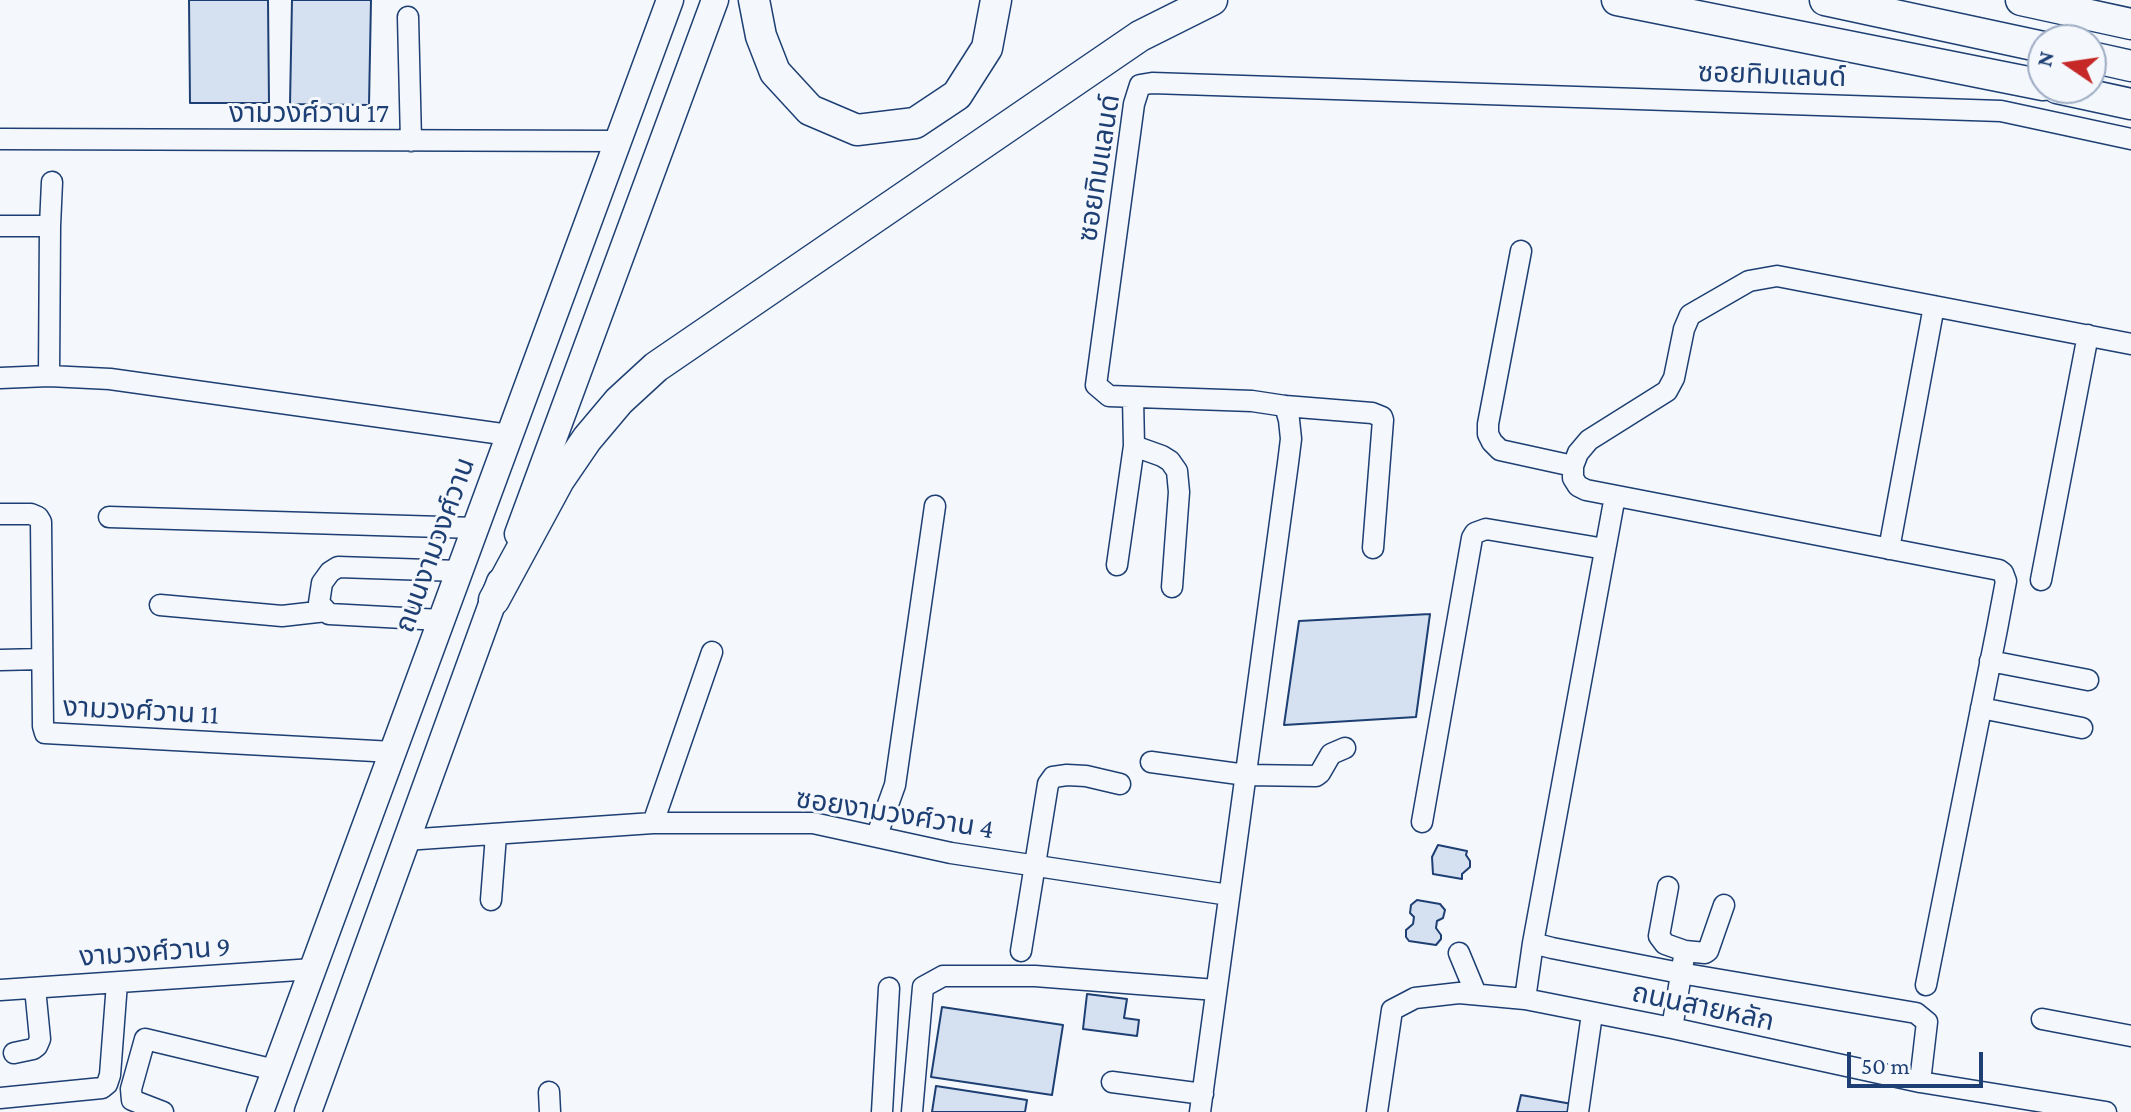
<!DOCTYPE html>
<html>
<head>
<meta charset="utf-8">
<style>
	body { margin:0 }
	#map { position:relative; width:2131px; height:1112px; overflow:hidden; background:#f4f7fb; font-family:"Crimson Pro",serif }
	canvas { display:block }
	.north { position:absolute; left:2027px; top:24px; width:80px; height:80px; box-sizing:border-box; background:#f4f7fb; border:2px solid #9eadc5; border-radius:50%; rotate:283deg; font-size:22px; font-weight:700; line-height:32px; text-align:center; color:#1d3f73 }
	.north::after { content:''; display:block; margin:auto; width:28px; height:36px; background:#c62828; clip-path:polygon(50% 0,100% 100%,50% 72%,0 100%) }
	.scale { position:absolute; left:1847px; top:1052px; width:136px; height:36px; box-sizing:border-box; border:4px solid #1d3f73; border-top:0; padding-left:10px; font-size:24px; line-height:28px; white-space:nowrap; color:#1d3f73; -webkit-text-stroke:6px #f4f7fb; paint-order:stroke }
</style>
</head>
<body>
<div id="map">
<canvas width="2131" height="1112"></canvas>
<div class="north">N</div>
<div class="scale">50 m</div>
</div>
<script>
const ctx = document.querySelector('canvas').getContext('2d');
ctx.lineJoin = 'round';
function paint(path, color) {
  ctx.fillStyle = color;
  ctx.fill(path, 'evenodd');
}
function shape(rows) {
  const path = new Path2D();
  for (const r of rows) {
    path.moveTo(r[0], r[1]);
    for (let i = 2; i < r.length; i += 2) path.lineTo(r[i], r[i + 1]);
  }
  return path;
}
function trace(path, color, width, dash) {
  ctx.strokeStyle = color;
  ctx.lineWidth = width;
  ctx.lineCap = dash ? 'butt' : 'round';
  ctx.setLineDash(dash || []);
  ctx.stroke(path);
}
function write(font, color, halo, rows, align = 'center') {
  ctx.font = font + ' "Crimson Pro","Noto Sans Thai",serif';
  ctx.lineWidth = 6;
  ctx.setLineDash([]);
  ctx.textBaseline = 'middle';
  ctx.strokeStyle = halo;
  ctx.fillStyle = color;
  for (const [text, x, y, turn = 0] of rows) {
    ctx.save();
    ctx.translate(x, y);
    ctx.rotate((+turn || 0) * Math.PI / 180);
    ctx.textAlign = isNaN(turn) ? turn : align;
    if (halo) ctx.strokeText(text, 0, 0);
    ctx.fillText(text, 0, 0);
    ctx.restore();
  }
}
const building = shape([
	[189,0,268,0,269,103,190,103,189,0],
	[292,0,371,0,369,105,290,104,292,0],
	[1430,614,1416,717,1284,725,1299,621,1430,614],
	[1438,845,1467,851,1466,855,1470,861,1470,867,1462,874,1462,879,1433,874,1432,857,1438,845],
	[1417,900,1440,904,1445,910,1443,918,1437,921,1436,928,1441,935,1441,939,1436,945,1409,941,1406,937,1406,930,1413,924,1414,917,1410,913,1411,905,1417,900],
	[1087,994,1127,999,1124,1018,1139,1020,1137,1036,1083,1029,1087,994],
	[942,1007,1063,1025,1052,1095,931,1077,942,1007],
	[936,1086,1027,1100,1025,1112,932,1112,936,1086],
	[1521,1095,1572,1104,1570,1112,1517,1112,1521,1095]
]);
paint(building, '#d5e0f0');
trace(building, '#1d3f73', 2);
const minor = shape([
	[408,17,411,141],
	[0,139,617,141],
	[0,226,50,226],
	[1521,251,1488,424,1488,434,1492,442,1500,450,1573,466],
	[49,376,50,226,52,182],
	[0,378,49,376,110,379,509,435],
	[1133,398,1134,446,1162,456,1170,461,1177,471,1179,492,1172,587],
	[1615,496,1533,943,1552,948,1680,973,1916,1013,1927,1022,1920,1082],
	[0,514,31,514,38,517,41,522,43,726,45,733,393,752],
	[109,517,475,528],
	[1373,548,1383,420,1382,417,1372,413,1285,406,1252,401,1109,396,1096,385,1134,104,1140,85,1152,83,2001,111,2131,139],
	[1889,549,1934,306],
	[1117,565,1134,446],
	[2041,580,2088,335],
	[160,605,282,616,326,611],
	[441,620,329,614,319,603,322,583,330,572,338,567,459,571],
	[0,660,42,659],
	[1990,661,2088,680],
	[1981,708,2082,728],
	[1151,762,1246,775,1316,776,1320,773,1331,754,1345,748],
	[1422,822,1472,538,1475,533,1486,529,1605,549],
	[653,823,712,652],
	[877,835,895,785,935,506],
	[405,840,653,823,813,823,951,853,1229,895],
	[1668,887,1659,936,1665,944,1685,951,1672,1028],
	[491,900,496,835],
	[1021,951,1048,784,1053,777,1067,775,1086,776,1120,784],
	[1685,951,1705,953,1708,951,1724,905],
	[1459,953,1476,994],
	[1926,985,1997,629,2006,581,2003,573,1999,570,1586,490,1578,486,1573,478,1573,466,1578,453,1589,440,1667,391,1674,378,1684,329,1690,315,1749,281,1777,276,2131,344],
	[0,990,313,969],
	[1525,999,1533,943],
	[2042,1019,2131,1036],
	[14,1053,33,1049,37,1046,40,1039,35,988],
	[1112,1082,1203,1094],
	[549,1092,550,1112],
	[0,1098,102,1088,107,1084,110,1075,117,983],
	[163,1112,132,1100,131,1089,145,1039,275,1070],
	[882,1112,889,988],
	[912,1112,923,987,943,976,1035,976,1216,990],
	[1200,1112,1288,463,1291,439,1289,420,1285,406],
	[1377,1112,1392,1010,1415,998,1459,993,1525,999,1672,1028,1920,1082,2106,1112],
	[1578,1112,1592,1014]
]);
const major = shape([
	[518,534,715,0],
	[260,1112,670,0],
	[308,1112,500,582]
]);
const highway = shape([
	[754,0,761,36,775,72,810,110,857,130,915,123,957,95,987,48,996,0],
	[1617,0,2043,85],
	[1825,0,2043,47],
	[2021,0,2131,24],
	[2091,57,2131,66],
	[2057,88,2131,104],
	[494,600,559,480,587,439,619,401,656,367,1140,36,1212,0]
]);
trace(minor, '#1d3f73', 23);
trace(major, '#1d3f73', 29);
trace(highway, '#1d3f73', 33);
trace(minor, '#f4f7fb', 20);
trace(major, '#f4f7fb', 26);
trace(highway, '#f4f7fb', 30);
write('28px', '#1d3f73', '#f4f7fb', [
	["ซอยทิมแลนด์",1772,75,2],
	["งามวงศ์วาน 17",309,113],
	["ซอยทิมแลนด์",1099,168,-81],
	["ถนนงามวงศ์วาน",435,545,-70],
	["งามวงศ์วาน 11",141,711,3],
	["ซอยงามวงศ์วาน 4",895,814,9],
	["งามวงศ์วาน 9",155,952,-4],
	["ถนนสายหลัก",1703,1007,12]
]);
</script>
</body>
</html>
